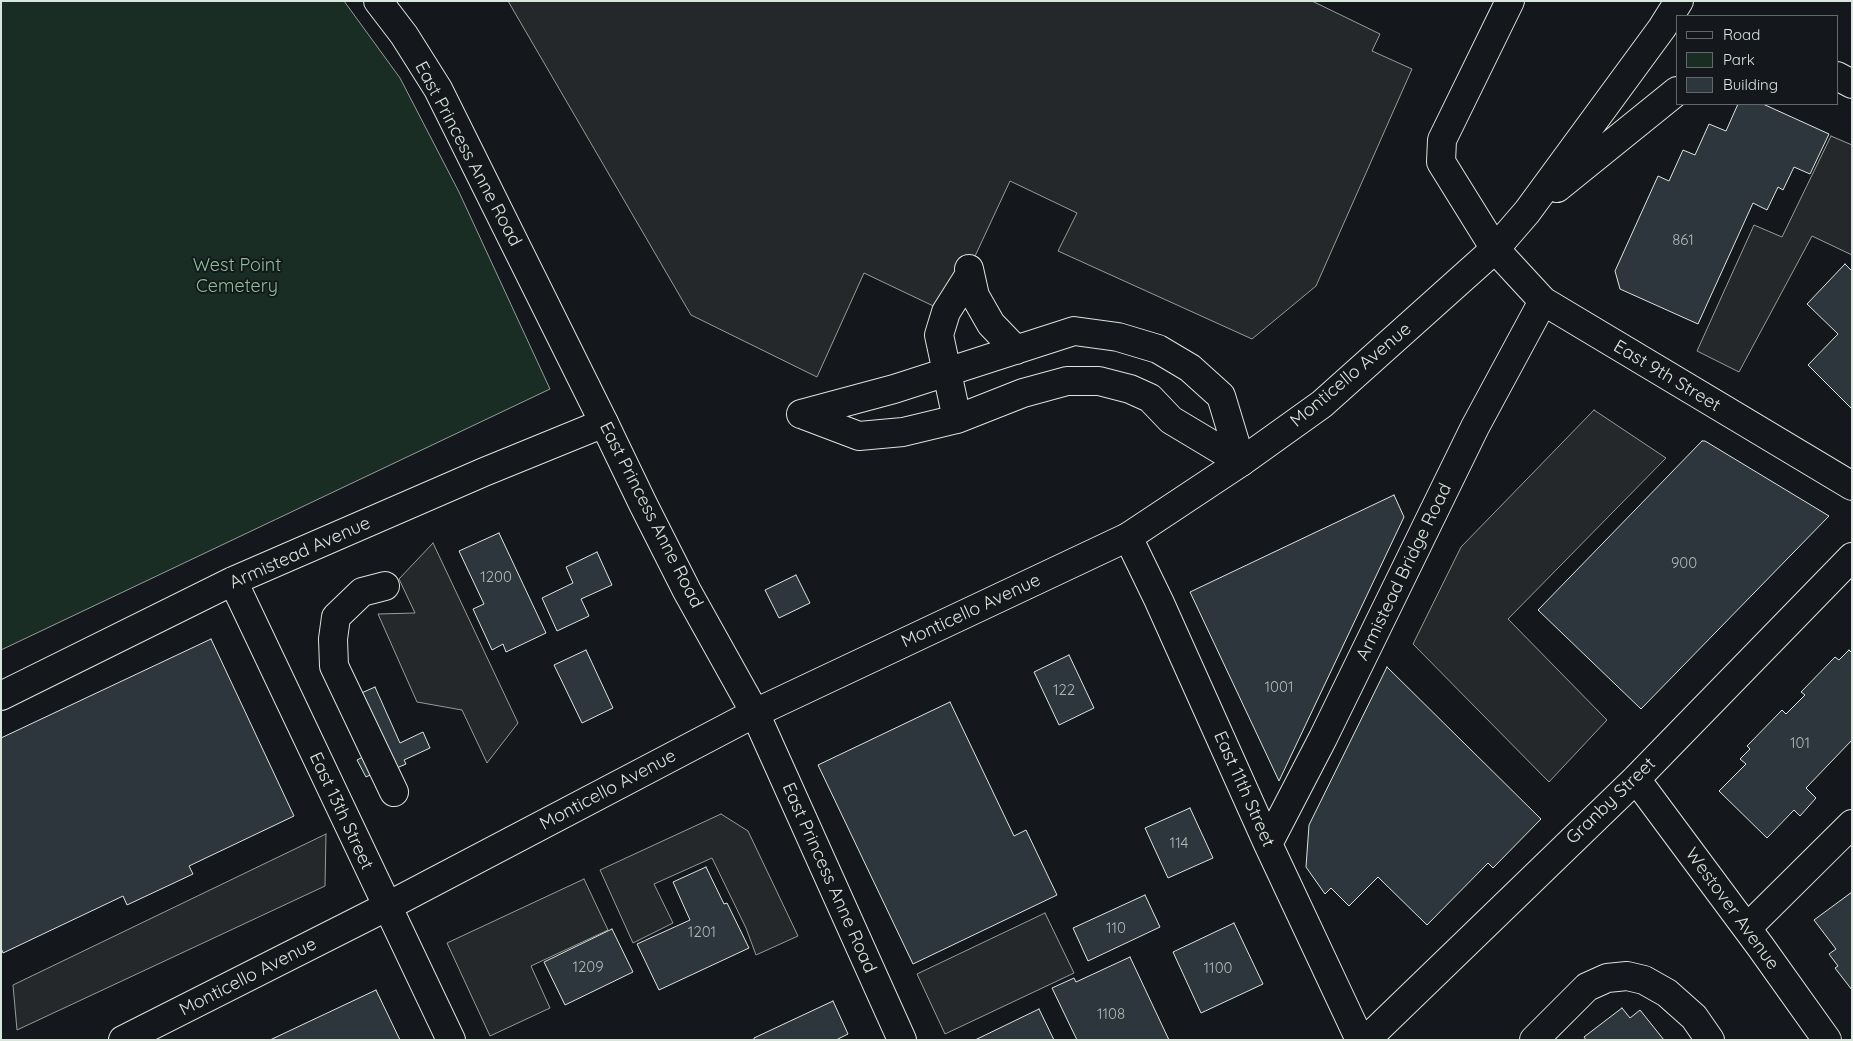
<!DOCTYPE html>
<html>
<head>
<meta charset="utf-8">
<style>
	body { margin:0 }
	#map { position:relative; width:1853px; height:1041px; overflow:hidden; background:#14181c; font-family:Quicksand,sans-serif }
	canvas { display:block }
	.frame { position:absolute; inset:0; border:2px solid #d8e6dc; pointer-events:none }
	.legend { position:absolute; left:1676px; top:15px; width:162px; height:90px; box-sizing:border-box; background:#14181c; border:1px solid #626a69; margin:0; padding:6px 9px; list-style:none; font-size:15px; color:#d8e6dc }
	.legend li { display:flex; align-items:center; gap:10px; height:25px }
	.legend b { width:25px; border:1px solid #626a69 }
</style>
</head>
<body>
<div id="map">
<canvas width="1853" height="1041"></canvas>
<div class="frame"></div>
<ul class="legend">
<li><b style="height:6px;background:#14181c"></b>Road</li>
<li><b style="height:14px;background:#1a2d24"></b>Park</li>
<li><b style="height:14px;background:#2c363c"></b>Building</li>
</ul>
</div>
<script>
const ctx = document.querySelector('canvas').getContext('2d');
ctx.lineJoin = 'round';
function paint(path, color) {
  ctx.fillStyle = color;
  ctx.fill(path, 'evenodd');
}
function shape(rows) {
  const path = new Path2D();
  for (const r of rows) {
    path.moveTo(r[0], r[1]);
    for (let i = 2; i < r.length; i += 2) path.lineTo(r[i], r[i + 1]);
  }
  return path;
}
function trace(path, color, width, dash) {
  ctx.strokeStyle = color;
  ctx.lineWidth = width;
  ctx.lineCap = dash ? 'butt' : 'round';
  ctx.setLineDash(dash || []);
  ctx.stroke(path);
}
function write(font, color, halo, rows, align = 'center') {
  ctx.font = font + ' Quicksand,sans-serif';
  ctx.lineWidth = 4;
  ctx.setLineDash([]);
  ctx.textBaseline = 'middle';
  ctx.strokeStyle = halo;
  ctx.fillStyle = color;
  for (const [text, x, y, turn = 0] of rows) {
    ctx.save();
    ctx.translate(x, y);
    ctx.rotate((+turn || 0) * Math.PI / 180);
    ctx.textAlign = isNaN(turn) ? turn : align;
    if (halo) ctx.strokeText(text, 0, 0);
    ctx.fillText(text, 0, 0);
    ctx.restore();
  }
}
const green = shape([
	[1,1,344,1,400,78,459,192,550,389,1,650,1,1]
]);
paint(green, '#1a2d24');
trace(green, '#939e99', 1);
const parking = shape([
	[508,1,1312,1,1380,34,1372,51,1412,69,1316,286,1252,339,1058,251,1077,213,1010,181,969,269,946,312,864,273,817,377,691,315,508,1],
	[1831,136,1852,145,1852,255,1812,236,1739,372,1697,351,1754,225,1782,237,1831,136],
	[1594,410,1666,458,1508,619,1607,720,1549,782,1413,644,1461,547,1594,410],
	[433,543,518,723,487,763,462,710,417,702,378,614,415,613,399,579,433,543],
	[721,814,748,831,798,936,756,955,746,928,712,858,654,884,673,923,633,943,600,870,721,814],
	[326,834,325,886,17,1030,13,985,326,834],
	[584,879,608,930,531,966,550,1008,490,1036,447,943,584,879],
	[1045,913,1074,973,945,1034,917,974,1045,913]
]);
paint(parking, '#24282b');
trace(parking, '#939e99', 1);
const building = shape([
	[1738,104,1763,104,1829,134,1810,174,1794,167,1783,190,1778,187,1767,210,1753,203,1698,324,1620,289,1615,271,1658,176,1669,181,1683,150,1695,155,1709,124,1726,131,1738,104],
	[1845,264,1852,271,1852,409,1808,365,1838,334,1807,304,1845,264],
	[1702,441,1705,441,1829,516,1641,709,1538,610,1702,441],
	[1394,495,1404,517,1279,781,1190,592,1394,495],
	[499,533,546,633,506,652,503,644,492,650,473,609,484,604,459,551,499,533],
	[597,552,612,585,581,599,589,616,557,631,542,598,573,583,566,567,597,552],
	[796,575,810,603,779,618,765,590,796,575],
	[211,639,294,816,189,866,193,874,127,905,123,896,3,953,1,948,1,738,211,639],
	[586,650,613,708,582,723,554,665,586,650],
	[1849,650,1852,653,1852,740,1806,788,1816,798,1800,816,1794,810,1767,838,1719,791,1746,764,1740,759,1750,749,1747,746,1782,710,1786,714,1805,695,1801,692,1835,657,1839,660,1849,650],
	[1069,655,1094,708,1059,725,1034,672,1069,655],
	[1387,667,1541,819,1493,868,1488,863,1427,925,1378,877,1349,906,1331,888,1325,894,1306,867,1309,825,1387,667],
	[375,687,400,743,423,732,430,748,404,760,406,764,392,770,357,695,375,687],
	[950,702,1014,836,1026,830,1057,895,913,964,818,765,950,702],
	[381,748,390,765,366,777,357,760,381,748],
	[1190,808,1213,858,1168,878,1145,828,1190,808],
	[706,867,724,904,727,903,749,948,659,990,637,944,690,920,673,882,706,867],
	[1852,892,1852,990,1835,968,1838,966,1829,954,1836,949,1814,920,1852,892],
	[1145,895,1160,927,1088,961,1073,928,1145,895],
	[1234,923,1263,984,1201,1013,1173,952,1234,923],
	[612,929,633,972,565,1005,544,962,612,929],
	[1130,957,1169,1040,1077,1040,1052,988,1074,978,1076,982,1130,957],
	[376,990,400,1040,270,1040,376,990],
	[833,1001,848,1034,836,1040,754,1040,754,1038,833,1001],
	[1622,1008,1630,1018,1640,1010,1664,1040,1586,1040,1584,1037,1622,1008],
	[1039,1009,1054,1040,975,1040,1039,1009]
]);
paint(building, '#2c363c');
trace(building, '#d8e6dc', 1);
const minor = shape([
	[1510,1,1442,140,1441,162,1495,249,1543,301,1852,486],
	[969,269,975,296,991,324,1016,350],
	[801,414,894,389,1074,331,1118,337,1158,349,1190,368,1221,396,1241,462],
	[801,414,859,436,903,432,957,419,1023,393,1067,381,1099,381,1130,389,1150,398,1171,420,1241,462],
	[957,419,939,335,946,312,970,274],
	[1128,537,1159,601,1268,844,1360,1040],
	[233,581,451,1040],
	[385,586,362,592,336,617,333,639,334,666,394,792],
	[1,696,233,581,484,472,604,423],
	[1636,779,1760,946,1827,1040],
	[1268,844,1323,738,1475,427,1543,301],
	[1747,928,1852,824],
	[1366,1040,1636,779,1852,557],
	[1534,1040,1587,987,1607,978,1627,976,1644,980,1667,993,1694,1017,1710,1040]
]);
const major = shape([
	[378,1,404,35,438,89,604,423,643,504,687,591,755,713,902,1040],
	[1837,76,1852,84],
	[1557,188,1677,91],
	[123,1040,386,907,755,713,1128,537,1241,462,1322,404,1495,249,1527,212,1662,28,1679,1]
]);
trace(minor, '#d8e6dc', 30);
trace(major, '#d8e6dc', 30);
trace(minor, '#14181c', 28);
trace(major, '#14181c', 28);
write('15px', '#adbab4', null, [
	["861",1683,240],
	["900",1684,563],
	["1200",496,577],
	["1001",1279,687],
	["122",1064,690],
	["101",1800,743],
	["114",1179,843],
	["110",1116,928],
	["1201",702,932],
	["1209",588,967],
	["1100",1218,968],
	["1108",1111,1014]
]);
write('18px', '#d8e6dc', '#14181c', [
	["East Princess Anne Road",468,154,62],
	["Monticello Avenue",1351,375,-40],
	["East 9th Street",1667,376,31],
	["East Princess Anne Road",651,515,63],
	["Armistead Avenue",300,553,-24],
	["Armistead Bridge Road",1404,572,-64],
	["Monticello Avenue",971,611,-25],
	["East 11th Street",1244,789,66],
	["Monticello Avenue",608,790,-28],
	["Granby Street",1611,801,-44],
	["East 13th Street",341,811,65],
	["East Princess Anne Road",829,878,66],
	["Westover Avenue",1732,909,54],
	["Monticello Avenue",248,977,-27]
]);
write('18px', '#8ac095', '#14181c', [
	["West Point",237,266],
	["Cemetery",237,287]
]);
</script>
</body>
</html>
